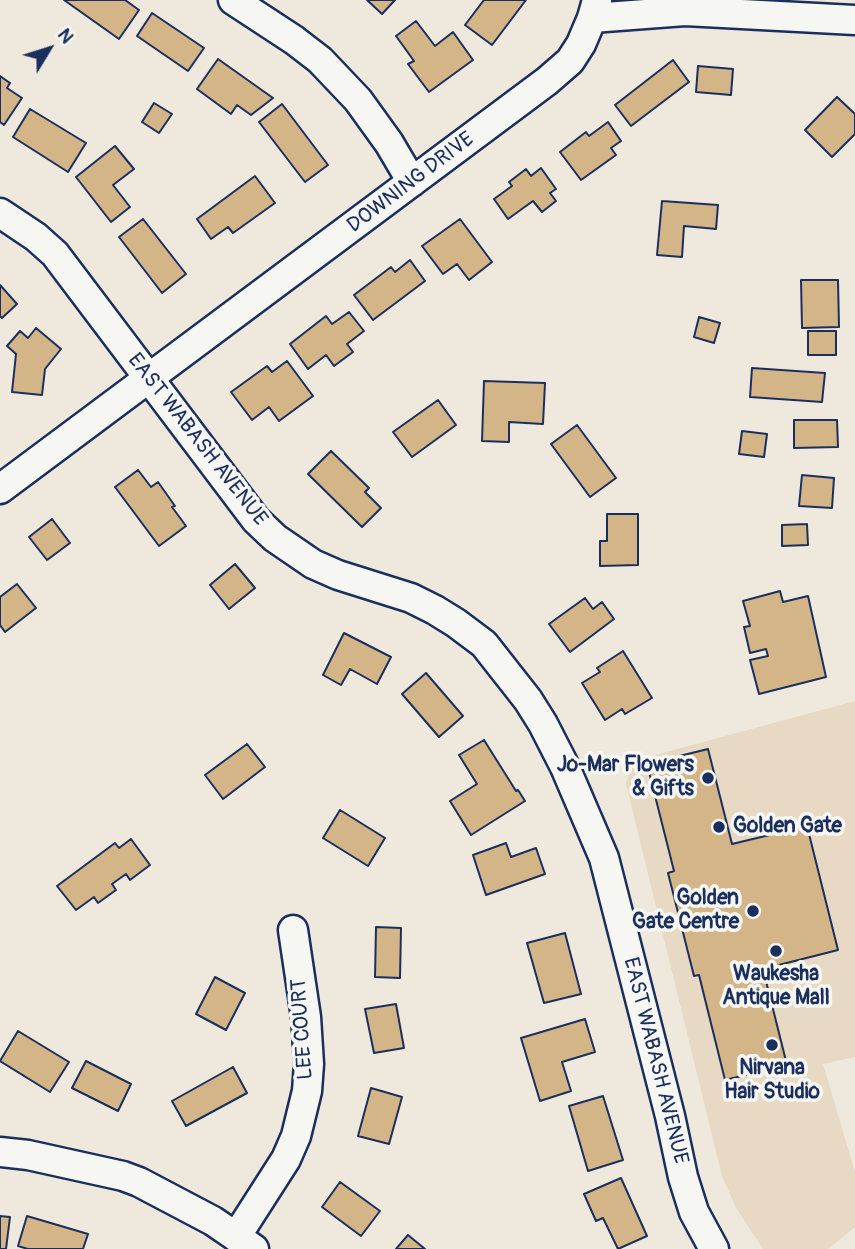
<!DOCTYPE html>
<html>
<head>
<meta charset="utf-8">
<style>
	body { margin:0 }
	#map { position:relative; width:855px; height:1249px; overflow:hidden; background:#efe9dd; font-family:Pangolin,sans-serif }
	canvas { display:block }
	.north { position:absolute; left:14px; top:14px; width:70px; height:70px; -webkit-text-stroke:5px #f6f6f2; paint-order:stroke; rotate:52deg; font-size:19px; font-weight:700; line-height:28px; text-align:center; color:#1b2f5e }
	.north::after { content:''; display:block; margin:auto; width:24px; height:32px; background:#1b2f5e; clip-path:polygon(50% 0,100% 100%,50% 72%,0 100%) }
</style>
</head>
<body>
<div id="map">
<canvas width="855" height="1249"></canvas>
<div class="north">N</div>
</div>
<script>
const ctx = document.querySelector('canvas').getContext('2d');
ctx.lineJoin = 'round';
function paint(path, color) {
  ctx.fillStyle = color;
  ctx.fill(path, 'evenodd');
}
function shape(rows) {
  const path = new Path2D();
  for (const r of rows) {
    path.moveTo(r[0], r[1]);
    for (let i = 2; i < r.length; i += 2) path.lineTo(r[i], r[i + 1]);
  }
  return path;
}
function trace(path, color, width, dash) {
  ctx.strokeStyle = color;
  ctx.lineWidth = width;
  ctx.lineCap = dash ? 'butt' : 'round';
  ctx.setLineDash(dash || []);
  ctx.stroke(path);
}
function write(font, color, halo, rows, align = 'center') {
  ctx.font = font + ' Pangolin,sans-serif';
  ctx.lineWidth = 7;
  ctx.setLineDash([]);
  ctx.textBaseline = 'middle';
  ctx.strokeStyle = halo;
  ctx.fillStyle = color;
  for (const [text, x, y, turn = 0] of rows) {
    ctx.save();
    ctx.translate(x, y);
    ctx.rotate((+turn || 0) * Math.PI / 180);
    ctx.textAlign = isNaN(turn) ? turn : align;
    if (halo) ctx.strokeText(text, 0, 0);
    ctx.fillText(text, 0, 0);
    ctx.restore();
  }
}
paint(shape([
	[855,701,855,1057,823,1064,855,1172,855,1227,828,1249,763,1249,736,1208,722,1176,626,784,631,768,640,759]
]), '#e7d9c3');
const building = shape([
	[64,0,125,0,139,10,119,39,64,0],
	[367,0,395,0,382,14,367,0],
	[484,0,526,0,492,45,465,25,484,0],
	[152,13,204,48,188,71,137,36,152,13],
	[416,21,435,46,453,32,473,60,429,92,408,64,414,61,396,36,416,21],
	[218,59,273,98,251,115,237,105,231,114,197,89,218,59],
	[673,60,689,82,631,126,615,105,673,60],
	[698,66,733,69,731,95,696,92,698,66],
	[0,76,10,83,7,88,22,98,4,125,0,122,0,76],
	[837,97,855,114,855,134,832,157,805,130,837,97],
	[154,103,172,114,159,133,142,122,154,103],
	[282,104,328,165,305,182,259,122,282,104],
	[30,109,86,143,68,172,13,137,30,109],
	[608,122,621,141,611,148,616,155,581,180,560,152,586,132,589,136,608,122],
	[115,146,134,169,113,185,130,207,111,222,76,177,115,146],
	[541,168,556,189,550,193,556,201,542,212,533,201,508,219,494,199,512,186,509,182,526,169,531,176,541,168],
	[255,176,275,203,233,233,228,227,211,239,197,219,255,176],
	[662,201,718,205,716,229,684,226,682,257,657,255,662,201],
	[143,219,186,274,162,293,119,237,143,219],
	[460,219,492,262,469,280,457,264,443,274,422,246,460,219],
	[410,260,425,281,373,320,354,295,391,267,395,272,410,260],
	[801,280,838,280,839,327,802,328,801,280],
	[0,285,17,304,2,318,0,316,0,285],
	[349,312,364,331,347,344,353,352,334,366,326,355,308,369,290,344,326,316,332,324,349,312],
	[699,317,720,323,714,343,694,337,699,317],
	[36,328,61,349,45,369,42,395,12,392,16,354,7,346,20,331,28,338,36,328],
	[808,331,836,331,836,355,808,355,808,331],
	[287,361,313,396,279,421,269,407,252,420,231,392,267,366,272,372,287,361],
	[752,368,825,373,822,402,750,397,752,368],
	[484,381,545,383,543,424,509,422,509,442,482,441,484,381],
	[438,400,456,425,412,457,393,432,438,400],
	[794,420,837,420,838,447,794,448,794,420],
	[577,425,616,478,590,497,551,444,577,425],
	[742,431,767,434,764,457,739,454,742,431],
	[331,451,369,488,365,492,381,508,362,527,308,474,331,451],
	[138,470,151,487,158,482,175,506,172,507,186,526,159,546,115,487,138,470],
	[802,475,834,478,832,508,799,506,802,475],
	[607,514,638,514,638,565,600,566,600,541,607,541,607,514],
	[52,519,70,543,47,560,29,537,52,519],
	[807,524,808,545,782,546,782,525,807,524],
	[235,564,255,588,229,609,210,585,235,564],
	[17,584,36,608,5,632,0,625,0,597,17,584],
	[780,591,783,602,808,596,826,677,759,694,750,660,768,656,766,649,750,653,744,627,750,626,743,601,780,591],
	[585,598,593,609,602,602,614,619,570,652,549,624,585,598],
	[344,633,391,657,377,684,350,669,341,685,323,675,344,633],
	[623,651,652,698,625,714,622,709,605,720,582,683,600,672,597,668,623,651],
	[426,673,463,716,439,737,402,694,426,673],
	[484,740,516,791,518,790,525,801,471,835,450,801,477,784,459,755,484,740],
	[247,744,265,767,223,799,205,775,247,744],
	[708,749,732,844,807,826,838,950,763,969,787,1065,725,1080,699,975,694,976,668,873,674,871,647,764,708,749],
	[340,810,385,838,368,866,323,838,340,810],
	[131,839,150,865,130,880,126,874,112,884,116,890,98,903,94,897,76,910,57,886,115,843,119,848,131,839],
	[506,843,511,857,536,848,545,874,486,895,473,855,506,843],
	[376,927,401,928,400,978,375,977,376,927],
	[565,933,581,994,544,1003,527,943,565,933],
	[215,977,245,993,226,1030,196,1014,215,977],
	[396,1004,404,1048,374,1053,365,1009,396,1004],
	[585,1019,595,1052,562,1062,571,1091,540,1101,521,1038,585,1019],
	[18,1031,69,1062,50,1092,0,1061,18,1031],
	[86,1061,131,1084,118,1111,72,1088,86,1061],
	[233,1067,247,1093,186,1126,172,1101,233,1067],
	[371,1088,402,1097,389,1144,358,1136,371,1088],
	[603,1096,623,1160,588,1171,569,1106,603,1096],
	[621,1178,647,1236,618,1249,603,1218,596,1221,584,1194,621,1178],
	[340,1182,380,1211,361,1236,322,1207,340,1182],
	[0,1216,10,1217,6,1249,0,1249,0,1216],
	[27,1216,88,1234,83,1249,28,1249,18,1246,27,1216],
	[408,1235,425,1249,396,1249,408,1235]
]);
paint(building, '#d3b587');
trace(building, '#1b2f5e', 2);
const minor = shape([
	[233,0,294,40,320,60,358,100,389,143,412,182],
	[592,18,685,11,855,20],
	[0,213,36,237,55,254,256,520,275,538,313,564,338,575,411,598,435,610,456,623,484,644,528,700,543,724,565,767,604,858,670,1116,683,1177,694,1212,714,1249],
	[0,489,547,81,570,61,581,44,592,18,597,0],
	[0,1152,28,1155,123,1176,139,1182,213,1221,254,1249],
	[236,1237,286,1159,296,1136,307,1091,309,1064,306,1017,293,930]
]);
trace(minor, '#1b2f5e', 33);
trace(minor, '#f6f6f2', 28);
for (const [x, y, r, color] of [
	[708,778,7,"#1b2f5e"],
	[719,827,7,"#1b2f5e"],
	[753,911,7,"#1b2f5e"],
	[776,951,7,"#1b2f5e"],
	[772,1045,7,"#1b2f5e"]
]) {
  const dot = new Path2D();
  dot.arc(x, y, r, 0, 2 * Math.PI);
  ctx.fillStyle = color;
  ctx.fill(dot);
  trace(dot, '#f6f6f2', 2.5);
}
write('21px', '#1b2f5e', '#f6f6f2', [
	["DOWNING DRIVE",411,183,-37],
	["EAST WABASH AVENUE",197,440,52],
	["LEE COURT",303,1029,-94],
	["EAST WABASH AVENUE",655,1061,76]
]);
write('bold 21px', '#1b2f5e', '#f6f6f2', [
	["Jo-Mar Flowers",694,766],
	["& Gifts",694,790],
	["Golden Gate",733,827,"left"],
	["Golden",739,899],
	["Gate Centre",739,923],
	["Waukesha",776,975,"center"],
	["Antique Mall",776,999,"center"],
	["Nirvana",772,1069,"center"],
	["Hair Studio",772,1093,"center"]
], 'right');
</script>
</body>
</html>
